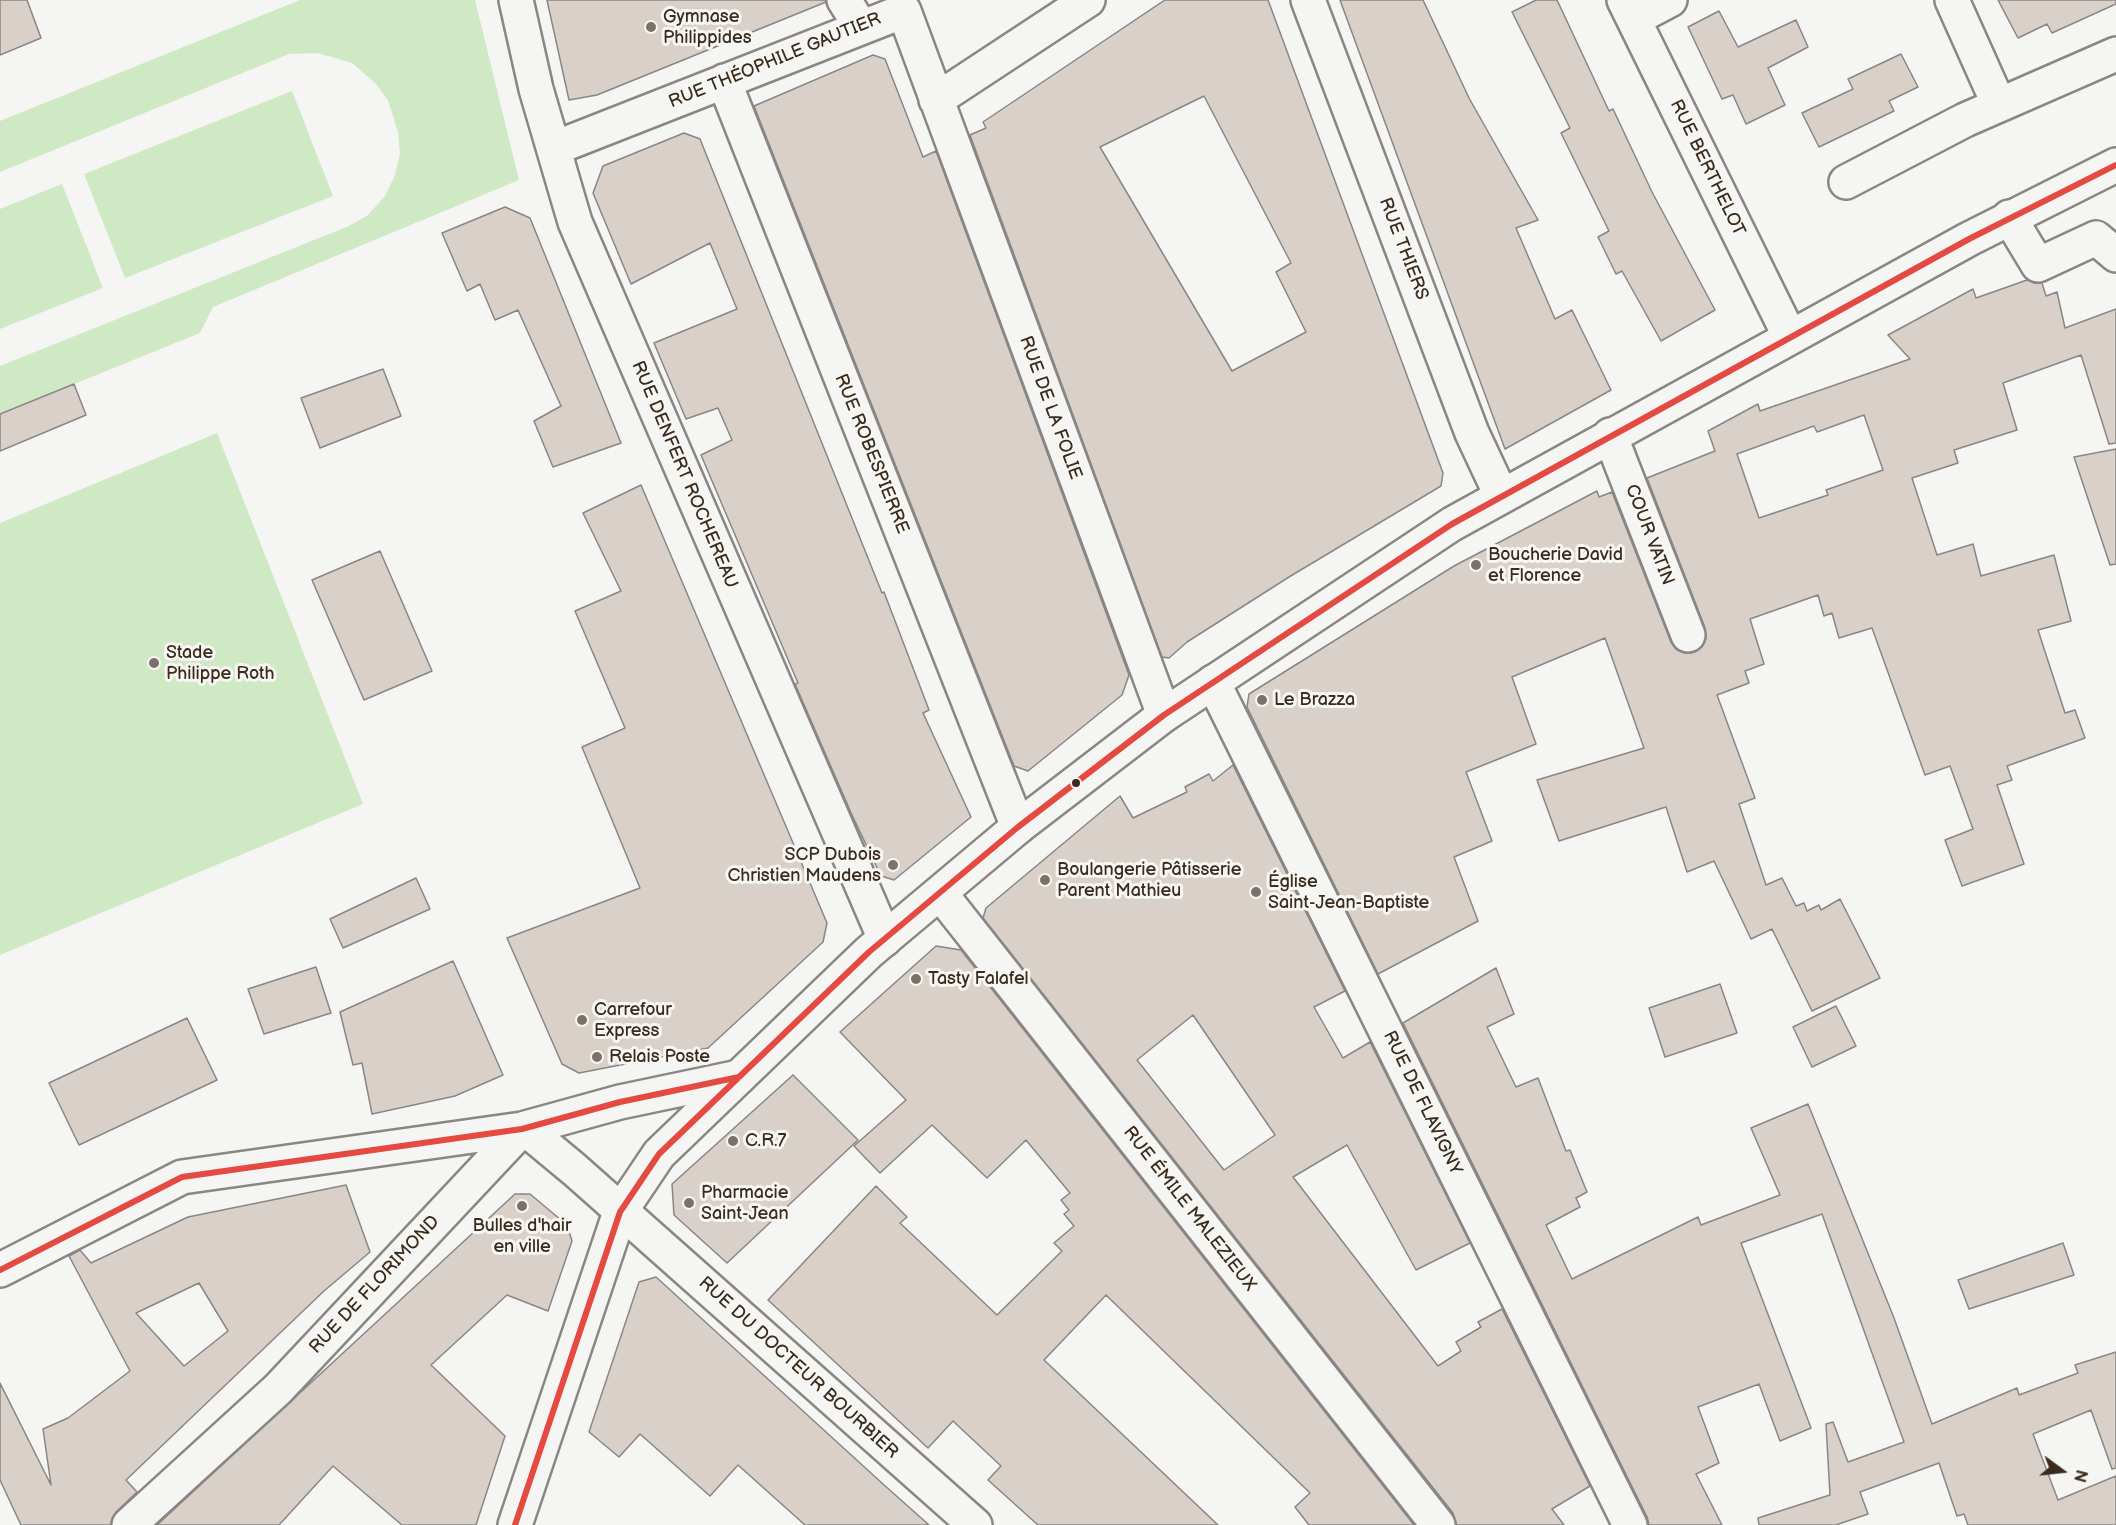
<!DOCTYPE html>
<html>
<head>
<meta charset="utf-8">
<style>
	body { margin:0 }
	#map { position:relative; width:2116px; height:1525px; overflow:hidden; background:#f5f5f3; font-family:"Balsamiq Sans",sans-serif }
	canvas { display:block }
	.north { position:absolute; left:2032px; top:1441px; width:60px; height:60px; -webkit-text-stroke:4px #f6f6f2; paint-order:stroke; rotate:105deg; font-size:16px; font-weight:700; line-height:24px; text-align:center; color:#3b2a1e }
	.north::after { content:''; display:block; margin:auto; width:21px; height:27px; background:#3b2a1e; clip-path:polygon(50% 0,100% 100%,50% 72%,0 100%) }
</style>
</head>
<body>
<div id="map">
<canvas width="2116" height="1525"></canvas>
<div class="north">N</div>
</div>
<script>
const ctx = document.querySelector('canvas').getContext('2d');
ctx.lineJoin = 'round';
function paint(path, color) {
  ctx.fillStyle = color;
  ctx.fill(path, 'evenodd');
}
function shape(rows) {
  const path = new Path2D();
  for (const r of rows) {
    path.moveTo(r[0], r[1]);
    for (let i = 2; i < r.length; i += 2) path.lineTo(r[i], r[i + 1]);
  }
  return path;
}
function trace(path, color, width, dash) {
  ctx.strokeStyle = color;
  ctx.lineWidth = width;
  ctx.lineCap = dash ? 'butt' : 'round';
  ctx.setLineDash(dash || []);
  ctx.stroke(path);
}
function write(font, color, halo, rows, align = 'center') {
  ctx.font = font + ' "Balsamiq Sans",sans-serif';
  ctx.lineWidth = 6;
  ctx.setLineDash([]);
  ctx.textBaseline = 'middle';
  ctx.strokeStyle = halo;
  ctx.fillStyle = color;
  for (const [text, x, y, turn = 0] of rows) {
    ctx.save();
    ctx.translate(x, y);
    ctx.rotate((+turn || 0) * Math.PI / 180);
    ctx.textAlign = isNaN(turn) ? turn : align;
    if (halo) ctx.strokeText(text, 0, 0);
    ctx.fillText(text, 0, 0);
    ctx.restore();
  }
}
paint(shape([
	[300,0,475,0,519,180,213,307,200,333,0,414,0,366,349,226,368,215,385,196,395,175,400,153,398,132,388,100,375,83,352,63,318,53,289,54,0,172,0,121],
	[292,91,333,196,125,278,84,174],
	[62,184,103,288,0,329,0,209],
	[217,433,363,804,0,955,0,523]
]), '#cfe9c4');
const building = shape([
	[0,0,27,0,41,38,0,55,0,0],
	[547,0,825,0,826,2,597,95,569,100,547,0],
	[1165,0,1268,0,1443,473,1441,486,1289,577,1187,642,1169,658,1162,657,970,135,986,128,983,122,1165,0],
	[1204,96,1291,263,1276,272,1306,332,1232,371,1100,147,1204,96],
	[1340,0,1423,0,1469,98,1538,220,1516,228,1555,319,1572,310,1611,390,1505,449,1340,0],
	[1536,0,1557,0,1609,111,1613,109,1652,192,1715,310,1661,341,1622,271,1616,274,1598,237,1609,231,1561,133,1570,128,1512,12,1536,0],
	[1998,0,2116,0,2116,4,2052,33,2047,24,2018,38,1998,0],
	[1719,11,1738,47,1796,20,1808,47,1768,68,1785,105,1746,124,1733,95,1722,99,1688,27,1719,11],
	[1901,54,1918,87,1889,101,1894,111,1819,147,1802,113,1853,89,1848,79,1901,54],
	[873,55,885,59,923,157,936,151,1129,675,1122,695,1028,771,1014,766,754,106,873,55],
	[684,133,700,139,882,593,884,592,929,710,923,713,971,817,894,880,881,876,852,815,795,684,798,683,701,455,732,440,718,408,686,419,654,343,737,309,710,243,631,284,593,193,603,166,684,133],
	[505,207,530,218,621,443,553,467,534,421,561,406,518,310,495,320,480,284,467,291,442,233,505,207],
	[2027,280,2042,283,2046,296,2057,292,2065,328,2116,309,2116,443,2109,444,2081,355,2003,383,2017,430,1954,450,1958,463,1912,478,1937,555,1973,544,1981,576,2054,555,2071,621,2038,630,2065,713,2075,710,2085,738,2007,766,2012,780,1997,785,2024,864,1962,886,1945,840,1973,829,1950,766,1925,775,1872,628,1839,638,1832,613,1824,616,1818,595,1750,619,1764,664,1745,671,1749,683,1717,695,1755,798,1739,804,1766,885,1782,878,1796,906,1804,903,1807,911,1819,905,1821,910,1840,899,1880,978,1812,1011,1772,929,1751,939,1714,861,1687,872,1666,807,1559,841,1537,780,1644,748,1605,638,1512,677,1536,744,1466,772,1492,841,1454,857,1478,921,1378,974,1247,707,1249,694,1454,566,1597,491,1599,497,1612,492,1671,642,1676,649,1685,653,1695,652,1702,647,1706,638,1705,628,1647,478,1715,451,1708,431,1758,404,1760,411,1910,359,1888,335,1973,289,1976,298,2027,280],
	[1864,415,1883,470,1826,490,1828,495,1759,518,1737,454,1814,426,1817,432,1864,415],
	[383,369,401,416,320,448,301,398,383,369],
	[74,384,86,415,0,451,0,414,74,384],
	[2116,449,2116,564,2110,565,2074,457,2116,449],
	[641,485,827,923,823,942,708,1048,579,1073,562,1064,507,938,640,888,582,747,625,728,575,611,621,591,583,513,641,485],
	[380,551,432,671,364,700,312,580,380,551],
	[1233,765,1345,991,1314,1007,1343,1058,1370,1042,1470,1243,1416,1270,1347,1145,1293,1177,1438,1366,1461,1351,1456,1342,1481,1327,1478,1322,1502,1309,1590,1486,1552,1509,1564,1525,1456,1525,1453,1513,983,918,986,908,1120,796,1133,818,1187,792,1185,787,1209,774,1213,781,1233,765],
	[1193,1015,1275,1135,1224,1170,1137,1060,1193,1015],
	[416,878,430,909,343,948,330,919,416,878],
	[936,946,961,950,1414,1525,1309,1525,1295,1507,1310,1493,1106,1295,1044,1360,1218,1525,1038,1525,988,1480,1001,1466,953,1421,928,1448,768,1300,876,1186,907,1217,900,1223,997,1315,1062,1251,1054,1243,1074,1226,1064,1214,1069,1210,1061,1200,1070,1193,1026,1140,987,1178,932,1125,880,1173,854,1146,906,1100,840,1032,936,946],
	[453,961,503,1075,455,1096,372,1114,362,1063,353,1065,340,1012,453,961],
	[316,967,331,1013,264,1034,248,989,316,967],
	[1496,968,1514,1014,1487,1027,1516,1087,1538,1078,1566,1151,1570,1150,1587,1192,1576,1198,1580,1207,1546,1225,1572,1279,1698,1217,1701,1225,1780,1195,1751,1128,1808,1104,1894,1318,1932,1424,2017,1388,2019,1395,2078,1373,2075,1365,2116,1352,2116,1468,2112,1469,2091,1410,2033,1434,2058,1500,2116,1476,2116,1525,1968,1525,1964,1514,1957,1516,1939,1463,1860,1492,1868,1514,1836,1525,1759,1525,1758,1518,1830,1495,1826,1424,1833,1422,1848,1462,1904,1442,1822,1214,1741,1243,1811,1428,1780,1441,1759,1384,1698,1407,1719,1463,1696,1474,1722,1525,1649,1525,1647,1517,1403,1023,1496,968],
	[1720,984,1737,1033,1665,1057,1649,1008,1720,984],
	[1836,1006,1856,1046,1812,1067,1793,1027,1836,1006],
	[187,1018,217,1080,79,1145,49,1083,187,1018],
	[793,1075,858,1140,727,1263,674,1215,672,1184,793,1075],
	[346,1185,370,1252,324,1291,126,1480,137,1492,116,1512,111,1525,21,1525,0,1480,0,1383,51,1485,43,1429,68,1418,130,1371,69,1256,80,1250,91,1263,188,1217,346,1185],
	[199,1283,228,1331,184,1366,136,1313,199,1283],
	[515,1194,530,1194,567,1225,572,1241,548,1311,507,1295,431,1365,505,1436,476,1525,402,1525,333,1466,279,1525,157,1525,515,1194],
	[2063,1243,2074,1275,1969,1309,1958,1280,2063,1243],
	[656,1277,883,1484,929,1525,805,1525,738,1465,710,1496,640,1434,619,1457,589,1432,639,1282,656,1277]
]);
paint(building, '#dad0ca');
trace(building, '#8a8683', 1.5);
const minor = shape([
	[516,0,536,89,575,222,885,939],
	[844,0,861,27],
	[1308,0,1472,433,1501,495],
	[1624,0,1790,337],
	[1952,0,1999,105],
	[1634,19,1670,0],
	[724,81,1018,827],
	[936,100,1088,0],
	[555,148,904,11,1164,715],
	[1846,182,1965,120,2116,54],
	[2009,217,2038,265,2096,238,2116,255],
	[1610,435,1688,635],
	[1213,682,1630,1525],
	[940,893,1438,1525],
	[0,1270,182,1177,522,1129,620,1102,739,1077],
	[129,1525,278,1389,522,1129,534,1136,575,1170,975,1525]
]);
const major = shape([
	[515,1525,620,1212,659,1154,869,952,1018,827,1164,715,1452,524,1969,239,2116,165]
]);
trace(minor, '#8a8683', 38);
trace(major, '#8a8683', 38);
trace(minor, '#f5f5f3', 33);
trace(major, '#f5f5f3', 33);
trace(shape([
	[0,1270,182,1177,522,1129,620,1102,739,1077],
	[515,1525,620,1212,659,1154,869,952,1018,827,1164,715,1452,524,1969,239,2116,165]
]), '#e44a41', 6);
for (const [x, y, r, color] of [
	[651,27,6,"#7c7169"],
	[1476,565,6,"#7c7169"],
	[154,663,6,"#7c7169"],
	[1262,700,6,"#7c7169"],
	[1076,783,5,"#3b2a1e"],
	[893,865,6,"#7c7169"],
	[1045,880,6,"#7c7169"],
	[1256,892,6,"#7c7169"],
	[916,979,6,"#7c7169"],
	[582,1020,6,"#7c7169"],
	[597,1057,6,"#7c7169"],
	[733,1141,6,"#7c7169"],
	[689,1203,6,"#7c7169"],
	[522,1206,6,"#7c7169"]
]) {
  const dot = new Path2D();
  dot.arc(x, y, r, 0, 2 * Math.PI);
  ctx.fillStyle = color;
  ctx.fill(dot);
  trace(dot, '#f6f6f2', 2);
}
write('18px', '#3b2a1e', '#f6f6f2', [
	["Gymnase",663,17],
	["Philippides",663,38],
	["Boucherie David",1488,555],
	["et Florence",1488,576],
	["Stade",166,653],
	["Philippe Roth",166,674],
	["Le Brazza",1274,700],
	["SCP Dubois",881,855,"right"],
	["Christien Maudens",881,876,"right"],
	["Boulangerie Pâtisserie",1057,870],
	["Parent Mathieu",1057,891],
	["Église",1268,882],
	["Saint-Jean-Baptiste",1268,903],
	["Tasty Falafel",928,979],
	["Carrefour",594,1010],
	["Express",594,1031],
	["Relais Poste",609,1057],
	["C.R.7",745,1141],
	["Pharmacie",701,1193],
	["Saint-Jean",701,1214],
	["Bulles d'hair",522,1226,"center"],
	["en ville",522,1247,"center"]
], 'left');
write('18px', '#3b2a1e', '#f6f6f2', [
	["RUE THÉOPHILE GAUTIER",775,61,-22],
	["RUE BERTHELOT",1707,168,64],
	["RUE THIERS",1403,249,69],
	["RUE DE LA FOLIE",1050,408,70],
	["RUE ROBESPIERRE",871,454,68],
	["RUE DENFERT ROCHEREAU",684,475,67],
	["COUR VATIN",1649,535,69],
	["RUE DE FLAVIGNY",1422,1103,64],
	["RUE ÉMILE MALEZIEUX",1189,1209,52],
	["RUE DE FLORIMOND",375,1285,-47],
	["RUE DU DOCTEUR BOURBIER",798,1368,42]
]);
</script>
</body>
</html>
